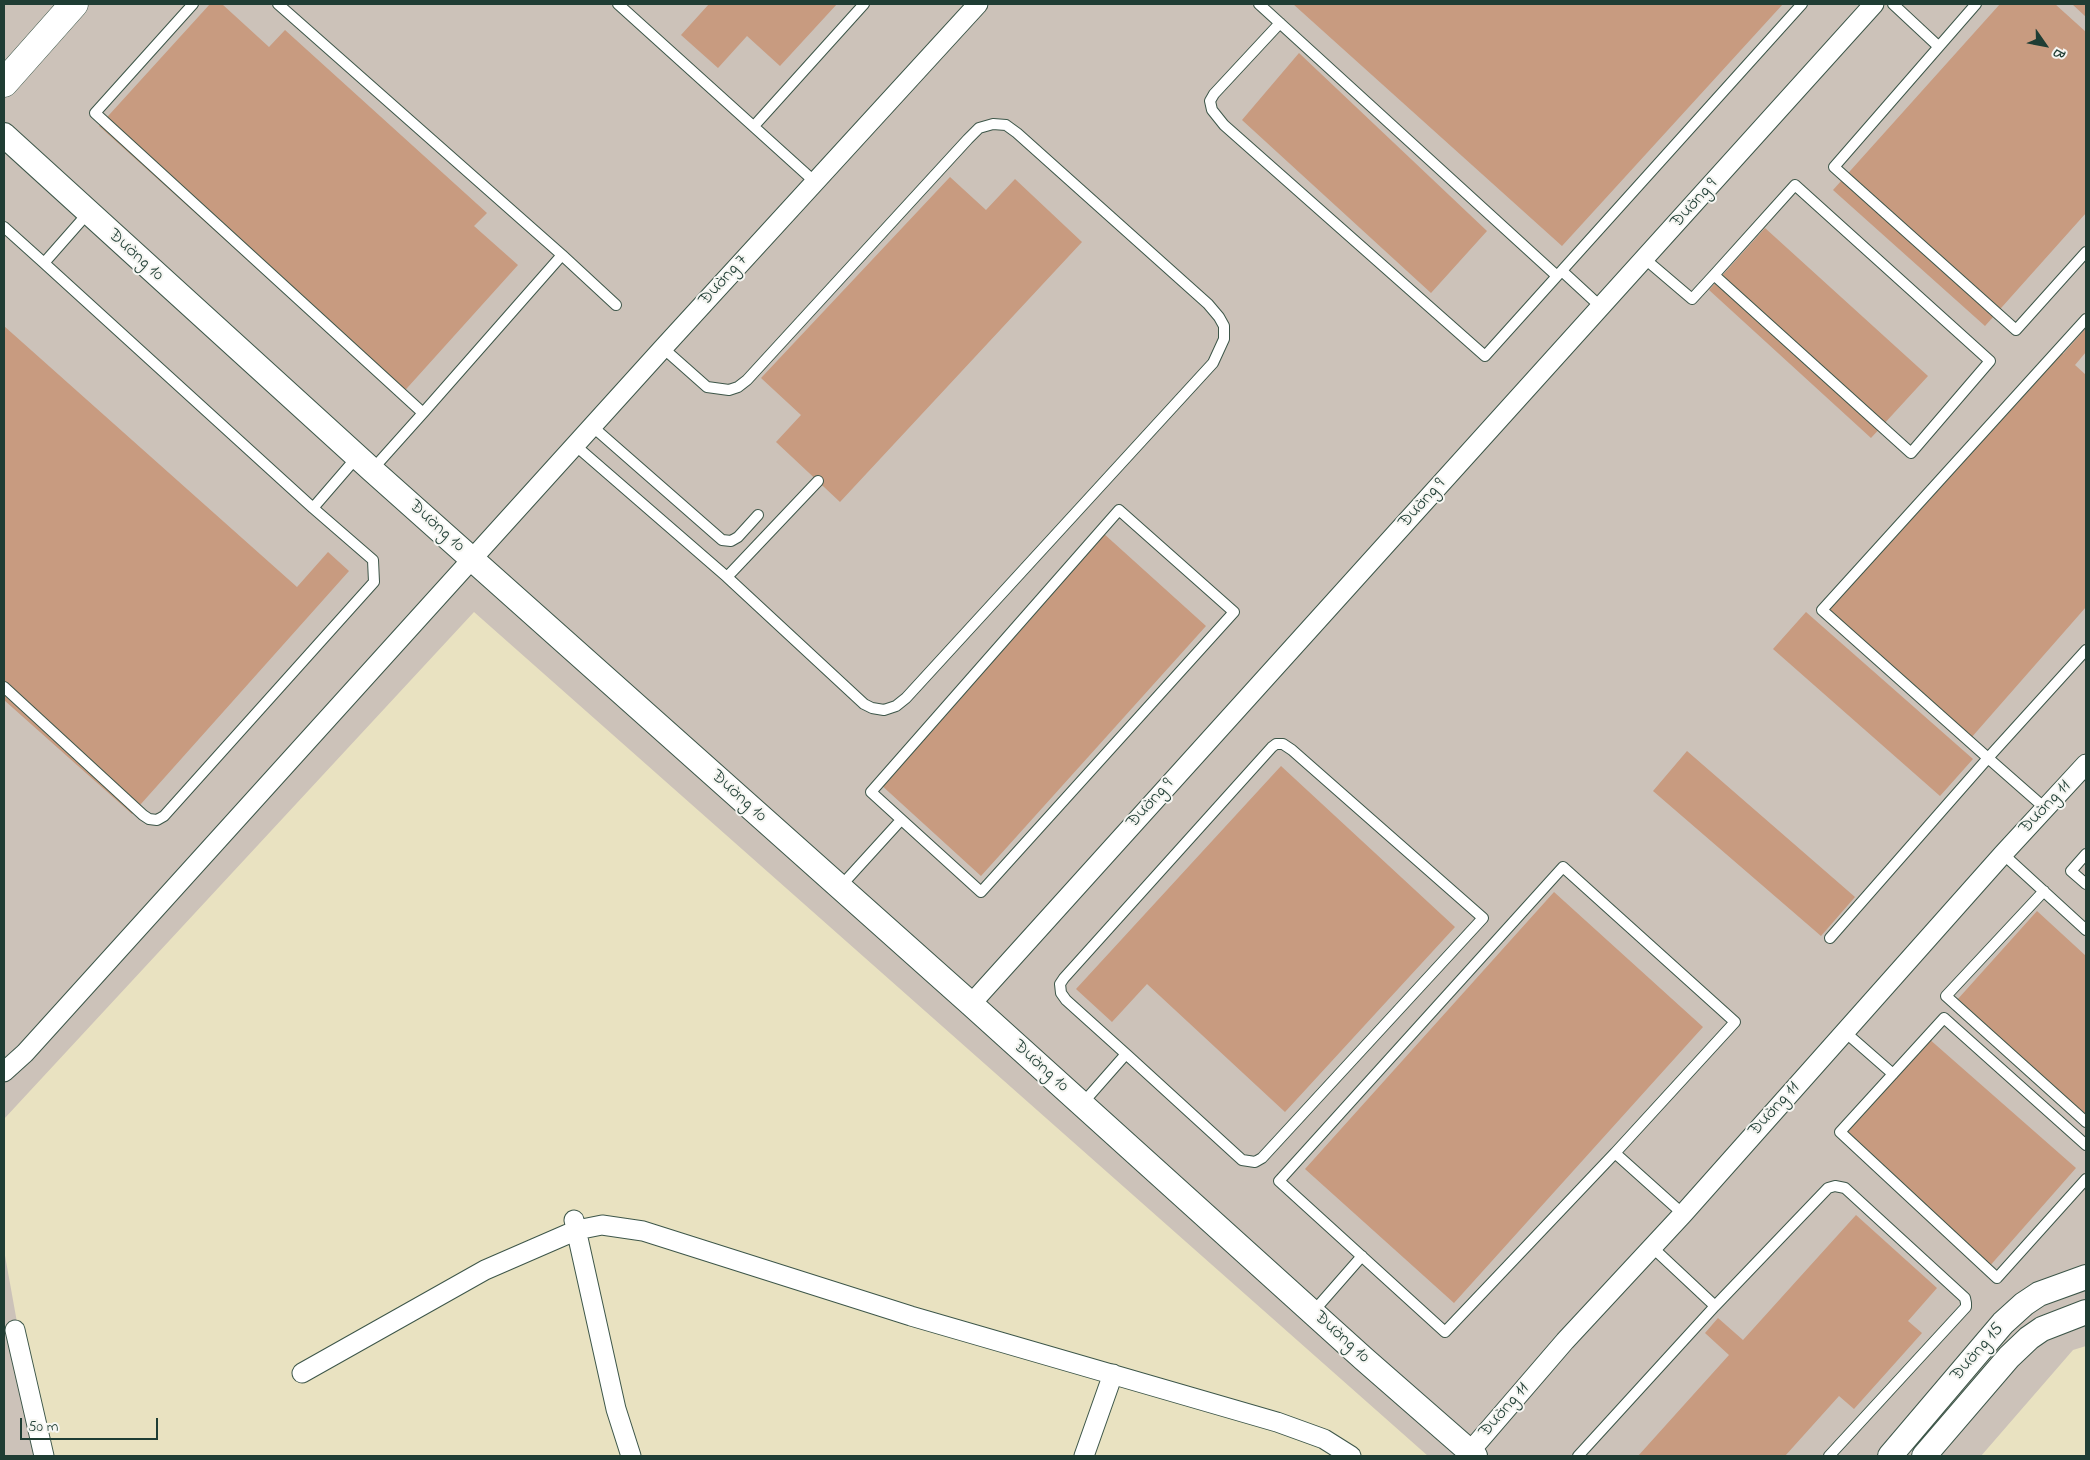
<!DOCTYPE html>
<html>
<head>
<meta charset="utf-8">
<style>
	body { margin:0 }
	#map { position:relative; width:2090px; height:1460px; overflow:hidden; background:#e9e2c1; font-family:"Indie Flower",sans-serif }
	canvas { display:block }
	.frame { position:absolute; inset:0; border:5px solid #1f3d34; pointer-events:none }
	.north { position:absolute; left:2020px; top:20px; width:50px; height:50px; -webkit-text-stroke:4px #f6f6f2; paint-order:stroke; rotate:123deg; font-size:14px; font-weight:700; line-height:20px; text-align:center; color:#1f3d34 }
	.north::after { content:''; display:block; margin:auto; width:18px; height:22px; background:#1f3d34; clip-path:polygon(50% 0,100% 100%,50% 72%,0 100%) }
	.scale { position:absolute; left:20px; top:1418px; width:138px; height:22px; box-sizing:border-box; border:2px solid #1f3d34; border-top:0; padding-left:6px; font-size:15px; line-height:18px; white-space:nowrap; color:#1f3d34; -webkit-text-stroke:4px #f6f6f2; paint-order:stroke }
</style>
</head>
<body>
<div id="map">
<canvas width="2090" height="1460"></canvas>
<div class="frame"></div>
<div class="north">B</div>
<div class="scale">50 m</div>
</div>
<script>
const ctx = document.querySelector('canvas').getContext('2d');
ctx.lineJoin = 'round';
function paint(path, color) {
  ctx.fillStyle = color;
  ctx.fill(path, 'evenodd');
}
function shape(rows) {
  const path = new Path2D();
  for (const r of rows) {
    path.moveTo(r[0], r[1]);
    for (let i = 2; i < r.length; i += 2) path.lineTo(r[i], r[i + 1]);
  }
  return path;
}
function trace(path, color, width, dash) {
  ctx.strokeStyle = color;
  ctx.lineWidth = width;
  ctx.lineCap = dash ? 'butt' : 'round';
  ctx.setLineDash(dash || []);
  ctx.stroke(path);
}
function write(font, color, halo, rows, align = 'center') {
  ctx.font = font + ' "Indie Flower",sans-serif';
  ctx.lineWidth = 4;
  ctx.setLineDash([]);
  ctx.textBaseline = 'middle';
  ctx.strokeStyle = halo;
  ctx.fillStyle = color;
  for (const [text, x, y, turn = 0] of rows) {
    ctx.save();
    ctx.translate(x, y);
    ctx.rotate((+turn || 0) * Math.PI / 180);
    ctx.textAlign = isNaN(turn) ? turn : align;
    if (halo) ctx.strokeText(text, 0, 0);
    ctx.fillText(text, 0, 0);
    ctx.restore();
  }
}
paint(shape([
	[4,4,2086,4,2086,1346,2073,1350,1981,1456,1428,1456,474,612,4,1119],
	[4,1250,41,1456,4,1456]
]), '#ccc2b9');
paint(shape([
	[210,4,222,4,269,47,285,30,487,213,474,226,518,265,399,397,99,126],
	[709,4,837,4,780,66,747,36,718,68,681,35],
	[1293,4,1783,4,1562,246],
	[2000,4,2055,4,2086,32,2086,213,1985,326,1833,190],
	[2072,4,2086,4,2086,17],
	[1299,53,1487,231,1431,293,1242,120],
	[950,177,986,210,1015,179,1082,242,840,502,776,442,801,415,761,378],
	[1765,228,1928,376,1871,438,1709,290],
	[4,326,297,587,328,552,349,571,132,814,4,700],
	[2086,328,2086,352,2075,365,2086,375,2086,607,1971,738,1827,611,2058,349,2063,354],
	[1103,533,1206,626,981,876,879,783],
	[1806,612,1973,759,1940,796,1773,649],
	[1687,751,1855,897,1821,936,1653,791],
	[1281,766,1455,927,1285,1112,1147,984,1112,1022,1076,989],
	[1554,892,1703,1027,1454,1303,1305,1169],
	[2037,911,2086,956,2086,1117,1957,1000],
	[1928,1038,2076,1168,1988,1268,1841,1138],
	[1856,1215,1937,1288,1908,1321,1922,1333,1854,1409,1839,1396,1785,1456,1638,1456,1729,1355,1705,1333,1718,1318,1743,1340]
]), '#c89b80');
const service = shape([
	[193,4,95,113,423,413,562,255,616,305],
	[278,4,562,255],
	[618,4,815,182],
	[1259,4,1557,276],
	[1893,4,1938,46],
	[1976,4,1834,167,2016,330,2086,252],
	[1280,23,1214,94,1210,101,1212,110,1224,125,1485,356,1802,4],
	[754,126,864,4],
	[88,213,44,263,313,508,357,457],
	[4,227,44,263],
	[1645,259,1692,299,1714,275,1795,185,1990,361,1911,453,1714,275],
	[1562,271,1601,307],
	[2086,319,1822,610,1988,758,2086,650],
	[663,348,707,387,729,390,738,387,747,380,968,139,979,128,993,124,1006,125,1017,133,1208,304,1219,317,1224,326,1224,339,1213,363,906,698,896,706,884,710,872,708,864,704,727,577,818,481],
	[593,427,722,540,731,541,738,537,758,515],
	[576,446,727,577],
	[372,470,423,413],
	[1119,510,1234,612,981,892,871,792,1119,510],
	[4,687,143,815,149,819,157,820,164,816,374,582,373,560,313,508],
	[2003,854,2086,930],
	[2086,854,2071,871,2086,884],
	[840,887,901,820],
	[2044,891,1946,996,2086,1122],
	[1830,938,1988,758,2046,809],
	[1845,1032,1893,1074],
	[1082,1104,1126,1054,1066,1000,1061,993,1060,984,1064,978,1272,747,1276,744,1283,744,1292,750,1483,918,1262,1158,1255,1162,1242,1160,1126,1054],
	[2086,1145,1944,1018,1840,1132,1997,1278,2086,1179],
	[1615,1153,1445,1332,1279,1181,1563,867,1735,1022,1615,1153,1683,1214],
	[1652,1247,1715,1306],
	[1313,1312,1362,1256],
	[1578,1456,1715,1306,1828,1188,1835,1186,1845,1188,1965,1298,1966,1303,1966,1307,1829,1456]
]);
const minor = shape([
	[971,1004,1874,4],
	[4,1072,25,1053,663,348,978,4],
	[574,1220,616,1409,631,1456],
	[15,1330,44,1456],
	[302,1373,485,1270,577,1230,602,1225,643,1231,911,1316,1277,1422,1324,1439,1351,1456],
	[1084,1456,1113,1374],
	[1466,1456,1565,1341,1683,1214,2003,854,2086,764]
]);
const tertiary = shape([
	[4,135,372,470,971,1004,1364,1359,1475,1456],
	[1890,1456,2003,1323,2024,1304,2039,1294,2086,1277],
	[1924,1456,2009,1357,2029,1338,2042,1329,2086,1312]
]);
const secondary = shape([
	[4,83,74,4]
]);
trace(service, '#3d5649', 12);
trace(minor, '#3d5649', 21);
trace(tertiary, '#3d5649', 26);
trace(secondary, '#3d5649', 29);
trace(service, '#fff', 10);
trace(minor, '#fff', 19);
trace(tertiary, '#fff', 24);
trace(secondary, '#fff', 28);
write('18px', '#1f3d34', '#f6f6f2', [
	["Đường 9",1695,204,-48],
	["Đường 10",135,256,42],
	["Đường 7",724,281,-48],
	["Đường 9",1423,504,-48],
	["Đường 10",436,527,42],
	["Đường 10",738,797,42],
	["Đường 9",1151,804,-48],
	["Đường 11",2046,808,-47],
	["Đường 10",1040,1067,42],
	["Đường 11",1775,1110,-48],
	["Đường 10",1341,1338,42],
	["Đường 15",1978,1353,-49],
	["Đường 11",1505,1411,-49]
]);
</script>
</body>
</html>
